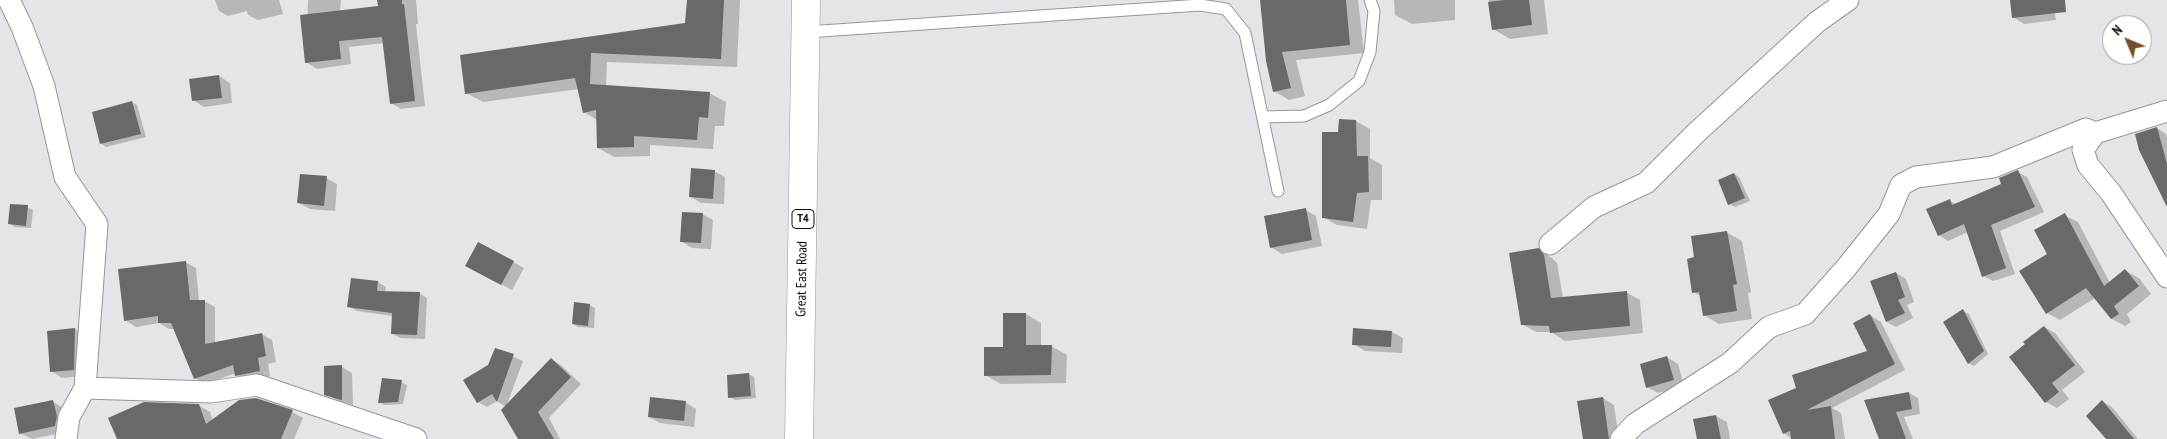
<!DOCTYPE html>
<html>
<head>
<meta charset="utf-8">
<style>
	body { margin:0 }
	#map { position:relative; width:2167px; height:439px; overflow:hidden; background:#e3e5e8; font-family:"PT Sans Narrow",sans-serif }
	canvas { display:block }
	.north { position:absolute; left:2102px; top:15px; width:50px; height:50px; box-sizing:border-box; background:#fff; border:1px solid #9e9e9e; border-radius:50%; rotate:315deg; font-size:14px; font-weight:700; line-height:20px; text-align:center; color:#0c0c0d }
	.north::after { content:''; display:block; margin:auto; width:18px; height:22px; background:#725128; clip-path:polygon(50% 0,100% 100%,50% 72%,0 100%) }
</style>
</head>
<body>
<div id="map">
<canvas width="2167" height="439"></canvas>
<div class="north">N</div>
</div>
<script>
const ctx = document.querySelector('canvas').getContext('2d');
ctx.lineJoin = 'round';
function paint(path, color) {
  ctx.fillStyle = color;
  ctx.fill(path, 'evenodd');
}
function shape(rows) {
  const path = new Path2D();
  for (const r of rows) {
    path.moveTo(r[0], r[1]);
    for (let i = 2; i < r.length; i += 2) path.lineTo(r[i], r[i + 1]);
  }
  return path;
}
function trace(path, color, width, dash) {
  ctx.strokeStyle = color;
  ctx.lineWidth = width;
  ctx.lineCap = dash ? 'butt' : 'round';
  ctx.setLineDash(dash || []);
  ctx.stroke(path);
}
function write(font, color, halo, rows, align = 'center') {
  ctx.font = font + ' "PT Sans Narrow",sans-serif';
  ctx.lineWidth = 4;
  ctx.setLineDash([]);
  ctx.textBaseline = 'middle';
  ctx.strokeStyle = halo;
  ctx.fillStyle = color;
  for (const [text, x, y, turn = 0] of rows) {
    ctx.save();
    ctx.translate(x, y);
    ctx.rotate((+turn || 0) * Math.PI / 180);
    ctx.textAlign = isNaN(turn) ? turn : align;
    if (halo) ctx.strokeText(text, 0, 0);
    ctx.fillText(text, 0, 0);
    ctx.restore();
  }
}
paint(shape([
	[215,0,279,0,283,14,258,20,248,15,247,11,228,16,219,11],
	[308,0,341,0,340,12,379,7,379,0,416,0,418,24,416,24,425,106,401,109,391,103,384,43,349,47,351,64,317,69,306,62],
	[688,0,740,0,737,67,607,62,606,86,709,93,726,102,724,126,715,126,713,149,650,145,650,156,614,157,598,148,597,120,584,112,579,89,483,102,466,93,462,56,687,24],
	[1264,0,1358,0,1364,53,1296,60,1305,96,1289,100,1274,91],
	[1394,0,1458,0,1455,0,1455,20,1412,24,1395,15],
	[1489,0,1544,0,1548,34,1510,39,1493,29],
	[2011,0,2053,0,2056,20,2024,24,2013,17],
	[219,76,230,83,232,103,204,107,193,100],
	[132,102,137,105,146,137,106,147,101,143],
	[1356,121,1370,129,1370,158,1382,165,1382,200,1371,200,1367,229,1337,225,1323,217,1339,133],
	[2157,128,2166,134,2167,138,2167,191],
	[714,171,725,177,724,204,701,203,691,197],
	[2017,172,2027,177,2044,212,2000,231,2015,274,1993,281,1983,276,1968,232,1948,241,1939,235,1949,201,1956,204,2003,184],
	[1734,174,1739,177,1750,201,1735,207,1729,204],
	[326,178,337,184,335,211,310,209,299,203],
	[27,207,33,210,31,228,15,227,10,224],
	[1305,210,1316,216,1322,246,1282,254,1271,247],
	[702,214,713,220,711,249,692,248,681,241],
	[2064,215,2078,222,2110,283,2126,271,2139,278,2151,294,2127,314,2131,322,2125,326,2112,319,2095,298,2060,320,2047,313],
	[1726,232,1742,241,1751,292,1748,293,1752,319,1719,324,1704,315,1701,296,1693,292,1695,258],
	[1538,250,1552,258,1557,263,1563,298,1626,292,1640,300,1643,333,1565,341,1551,332,1536,332,1522,324],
	[185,262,196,268,199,301,204,301,215,307,215,343,262,334,272,340,276,362,268,364,270,376,246,381,236,373,205,384,195,378,175,329,169,329,159,323,136,327,125,320],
	[513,262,524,268,512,290,477,272],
	[1896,273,1906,279,1914,302,1907,305,1913,318,1896,327,1887,322],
	[352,279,378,282,386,287,385,292,419,293,427,298,425,339,400,338,392,333,393,316,357,311,349,307],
	[575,304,590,305,595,308,594,328,578,327,573,324],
	[1963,311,1969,314,1988,354,1974,366,1968,363],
	[1026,314,1041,323,1041,346,1051,346,1067,355,1066,383,1001,384,985,375],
	[1870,315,1881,322,1905,370,1832,408,1841,413,1845,439,1792,439,1784,433,1798,388,1869,351],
	[2044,327,2055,333,2085,372,2062,390,2069,399,2057,408,2046,402,2011,358],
	[75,329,86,336,84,376,62,378,51,371,48,332],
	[1355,330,1392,332,1403,338,1402,353,1365,351,1354,344],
	[496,349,523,361,506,407,497,401,487,407,478,402],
	[1667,357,1678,364,1684,386,1658,393,1647,387],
	[551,359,562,366,581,384,549,418,560,439,519,439],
	[342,367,352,373,353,405,337,400,326,394],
	[749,374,754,377,756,398,735,400,730,397],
	[401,382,407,385,403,404,384,405,379,402],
	[1909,393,1918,398,1920,414,1904,417,1913,439,1880,439,1866,401],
	[1603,398,1614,405,1619,439,1584,439],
	[2102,401,2112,407,2138,439,2107,439],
	[53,402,64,408,66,432,32,439,20,433],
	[685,402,696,409,694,427,660,423,649,417],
	[198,405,210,412,213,421,292,412,303,418,294,439,119,439],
	[1716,416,1727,422,1730,439,1698,439]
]), '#0003');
paint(shape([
	[377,0,402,0,402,4,404,4,415,101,390,104,382,37,339,41,341,59,305,63,300,15,378,6],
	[687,0,724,0,721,59,591,53,590,84,710,92,708,118,699,117,697,140,634,136,634,147,597,148,596,110,583,113,575,78,465,94,460,55,685,23],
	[1260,0,1346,0,1350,45,1282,52,1291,88,1273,92,1266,61],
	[1504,0,1529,0,1532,25,1492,30,1488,2],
	[2010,0,2065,0,2066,12,2012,18],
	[219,75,222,98,192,101,189,79],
	[132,101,141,134,100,144,92,112],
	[1339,119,1356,120,1357,156,1368,156,1369,192,1357,193,1353,222,1322,218,1322,132,1338,132],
	[2157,127,2167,164,2167,207,2139,150,2135,134],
	[691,168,715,170,713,199,689,197],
	[2018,170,2035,207,1991,225,2006,268,1982,277,1964,224,1938,236,1926,209,1950,199,1952,205,2001,184,1999,178],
	[1734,173,1745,198,1728,205,1718,180],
	[300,174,327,176,324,206,297,203],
	[10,204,28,205,26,226,8,224],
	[1306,208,1312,240,1270,248,1264,216],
	[682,212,703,213,701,243,680,242],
	[2065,213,2104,286,2125,269,2139,286,2114,306,2119,314,2111,319,2086,288,2046,314,2019,271,2047,254,2034,230],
	[1727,231,1737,284,1733,285,1737,311,1703,316,1699,292,1692,293,1687,259,1694,257,1691,236],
	[478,242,514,261,501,285,465,266],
	[1539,248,1544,255,1551,298,1627,291,1630,326,1550,333,1549,326,1521,325,1509,253],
	[186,261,190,300,205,300,205,344,262,333,266,356,258,358,260,371,235,376,233,365,194,379,171,323,158,323,158,316,124,321,118,269],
	[1896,272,1905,297,1898,300,1905,313,1886,322,1870,281],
	[351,278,378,281,377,291,420,292,417,335,391,334,392,313,347,307],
	[574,302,590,304,588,326,572,324],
	[1963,309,1984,351,1968,364,1943,322],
	[1003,313,1026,313,1026,345,1052,345,1051,375,984,376,984,347,1003,347],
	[1870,314,1895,364,1807,410,1831,406,1835,439,1791,439,1790,431,1783,434,1768,400,1796,388,1792,375,1867,351,1853,323],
	[2044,326,2075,365,2052,383,2059,392,2045,403,2009,357,2025,344,2023,342],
	[75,328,74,370,50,372,47,331],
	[1353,328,1392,331,1391,347,1352,345],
	[495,348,514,354,497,402,492,394,477,403,463,380,488,365],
	[1667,356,1674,380,1646,388,1640,364],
	[551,358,571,377,538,412,554,439,518,439,501,410],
	[342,365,342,400,341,400,324,395,324,366],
	[749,373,751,396,728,398,727,375],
	[382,378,402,380,398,402,378,403],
	[1909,392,1912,409,1896,412,1906,439,1879,439,1864,400],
	[650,397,686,401,684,421,648,417],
	[1603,397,1609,439,1583,439,1577,401],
	[256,398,293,410,281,439,117,439,108,418,144,402,199,404,206,424,239,400],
	[53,400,57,416,55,426,19,434,14,408],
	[2102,400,2134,439,2106,439,2086,416],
	[1716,415,1721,439,1697,439,1693,419]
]), '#68696b');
const lane = shape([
	[807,32,1200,5,1226,9,1245,33,1278,191],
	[1263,117,1304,116,1329,105,1359,81,1370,52,1374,11,1370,0]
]);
const street = shape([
	[9,0,22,27,44,86,65,177,97,224,85,388,69,417,66,439],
	[2167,111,2095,133,2083,150,2088,165,2111,193,2167,277],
	[1550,244,1594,207,1646,183,1696,133,1817,22,1848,0],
	[85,388,211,392,257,385,416,439],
	[1621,439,1635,424,1730,363,1769,327,1805,314,1846,268,1889,214,1901,185,1916,177,1993,167,2086,129,2095,133]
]);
const highway = shape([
	[799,439,806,0]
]);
trace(lane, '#959699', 13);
trace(street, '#959699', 23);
trace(highway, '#959699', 29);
trace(lane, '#fff', 11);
trace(street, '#fff', 21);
trace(highway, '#fff', 28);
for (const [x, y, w] of [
	[803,219,22]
]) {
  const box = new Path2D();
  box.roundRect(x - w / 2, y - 9.5, w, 19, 4);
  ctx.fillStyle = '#fff';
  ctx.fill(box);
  trace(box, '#0c0c0d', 1);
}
write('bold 12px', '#0c0c0d', null, [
	["T4",803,219]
]);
write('14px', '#0c0c0d', '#fff', [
	["Great East Road",802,279,-89]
]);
</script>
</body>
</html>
